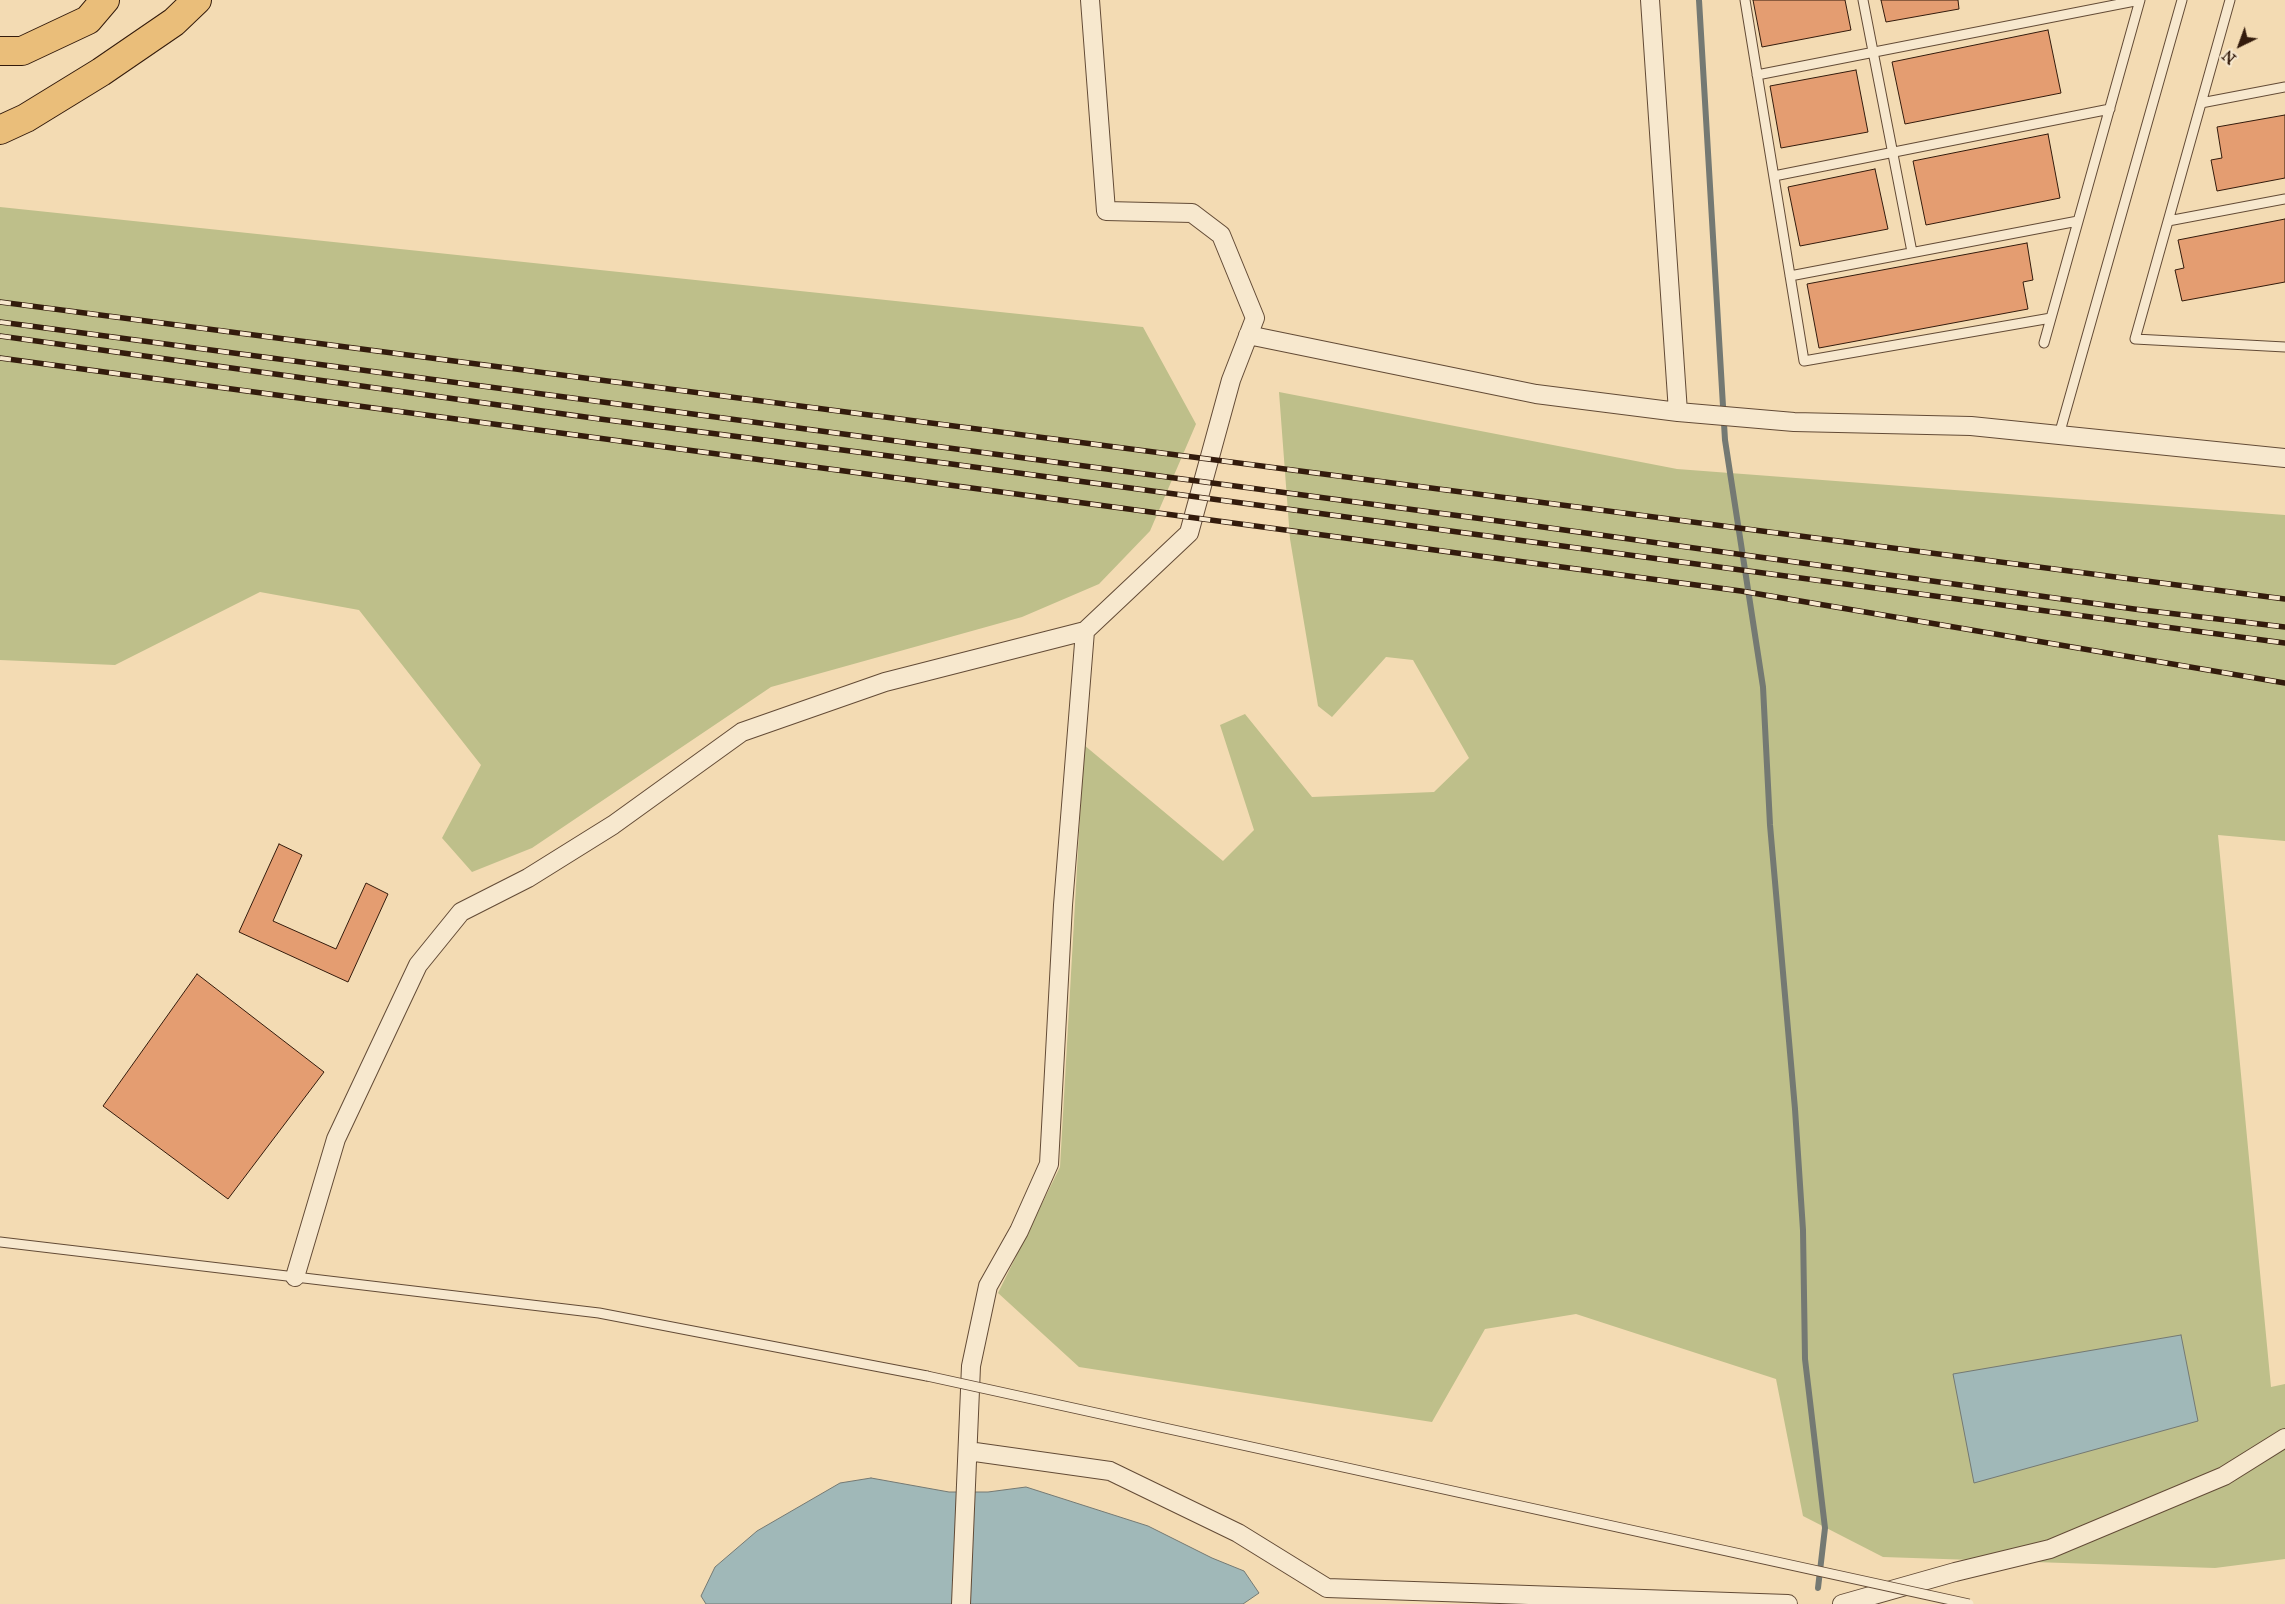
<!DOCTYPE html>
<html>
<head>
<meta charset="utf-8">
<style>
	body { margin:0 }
	#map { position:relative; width:2285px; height:1604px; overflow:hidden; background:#f3dbb3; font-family:"IM FELL Great Primer",serif }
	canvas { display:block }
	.north { position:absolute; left:2215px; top:20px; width:50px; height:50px; -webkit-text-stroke:4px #f7e8ce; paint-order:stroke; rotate:222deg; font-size:14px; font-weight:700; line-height:20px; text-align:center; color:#331b0c }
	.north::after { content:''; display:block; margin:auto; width:18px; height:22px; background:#331b0c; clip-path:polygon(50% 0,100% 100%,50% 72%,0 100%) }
</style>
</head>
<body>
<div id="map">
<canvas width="2285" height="1604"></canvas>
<div class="north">N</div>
</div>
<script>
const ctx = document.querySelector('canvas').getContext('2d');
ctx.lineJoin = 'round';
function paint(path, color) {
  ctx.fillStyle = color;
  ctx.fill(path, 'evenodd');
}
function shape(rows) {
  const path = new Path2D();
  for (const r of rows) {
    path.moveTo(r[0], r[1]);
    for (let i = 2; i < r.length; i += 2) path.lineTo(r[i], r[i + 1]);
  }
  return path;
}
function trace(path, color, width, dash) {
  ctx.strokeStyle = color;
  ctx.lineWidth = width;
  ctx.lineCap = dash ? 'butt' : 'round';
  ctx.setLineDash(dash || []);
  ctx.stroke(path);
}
paint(shape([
	[0,207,1143,327,1196,424,1150,531,1099,584,1022,617,771,687,532,848,472,872,442,838,481,765,359,610,260,592,115,665,0,660],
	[1279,392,1677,469,2285,515,2285,841,2218,835,2271,1387,2285,1384,2285,1559,2215,1568,1883,1557,1803,1516,1776,1379,1576,1314,1485,1329,1432,1422,1079,1367,998,1293,1060,1167,1084,745,1223,861,1254,830,1220,725,1245,714,1312,797,1434,792,1469,758,1413,660,1386,657,1332,717,1318,706,1290,539]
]), '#bebf8a');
const water = shape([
	[2181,1335,2198,1421,1974,1483,1953,1374,2181,1335],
	[871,1478,949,1492,988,1492,1026,1487,1148,1526,1212,1558,1244,1571,1259,1593,1243,1604,706,1604,701,1596,715,1567,757,1531,840,1483,871,1478]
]);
paint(water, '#a0b8b8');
trace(water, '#747973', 1);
trace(shape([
	[1699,0,1725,440,1763,687,1770,825,1795,1109,1803,1230,1805,1359,1825,1528,1818,1588]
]), '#747973', 6);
const building = shape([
	[1753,0,1845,0,1851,30,1762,47,1753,0],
	[1881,0,1958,0,1959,9,1886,22,1881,0],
	[2048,30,2061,93,1905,124,1892,62,2048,30],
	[1856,70,1868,132,1781,148,1770,86,1856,70],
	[2285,115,2285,178,2217,191,2211,160,2222,158,2217,127,2285,115],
	[2048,134,2060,198,1926,225,1913,161,2048,134],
	[1875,169,1888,229,1800,246,1788,187,1875,169],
	[2285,219,2285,282,2182,301,2175,270,2184,268,2178,240,2285,219],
	[2027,243,2033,280,2023,282,2028,309,1819,348,1807,284,2027,243],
	[279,844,302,855,273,921,336,949,366,883,388,894,348,982,239,932,279,844],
	[197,974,324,1072,228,1199,103,1106,197,974]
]);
paint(building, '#e49d71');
trace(building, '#331b0c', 1);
const service = shape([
	[1745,0,1804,361,2051,318],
	[1863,0,1912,252],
	[2230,0,2135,339,2285,347],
	[1757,75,2140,0],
	[2201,103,2285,87],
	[1774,176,2110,109],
	[2168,221,2285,199],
	[1790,276,2078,221],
	[2044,343,2140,0],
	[2059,435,2182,0],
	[0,1242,599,1313,927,1376]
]);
const minor = shape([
	[1650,0,1678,412],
	[1248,335,1536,394,1678,412,1794,422,1971,426,2285,458],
	[295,1277,336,1139,418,965,461,912,528,878,613,825,742,732,885,682,1085,631,1189,533,1231,380,1255,318,1221,235,1192,213,1106,211,1090,0],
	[968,1451,1110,1471,1238,1533,1327,1588,1788,1604],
	[961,1604,971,1366,988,1286,1019,1231,1049,1164,1063,905,1085,631],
	[1842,1604,1955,1572,2050,1549,2224,1476,2285,1438]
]);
const trunk = shape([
	[0,51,22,51,88,20,105,0],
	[0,130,26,118,101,72,174,22,197,0]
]);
trace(service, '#634b36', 11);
trace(minor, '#634b36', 20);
trace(trunk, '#331b0c', 30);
trace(service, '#f7e8ce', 9);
trace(minor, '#f7e8ce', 18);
trace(trunk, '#eabe7a', 28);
const rail = shape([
	[0,302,2285,599],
	[0,322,1521,524,2134,609,2285,627],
	[0,336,600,419,944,463,2285,643],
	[0,358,1741,591,2285,683]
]);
trace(rail, '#331b0c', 5.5);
trace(rail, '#f7e8ce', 4, [11]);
const serviceBridge = shape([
	[927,1376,1969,1604]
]);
trace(serviceBridge, '#634b36', 11, []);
trace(serviceBridge, '#f7e8ce', 9);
</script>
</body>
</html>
